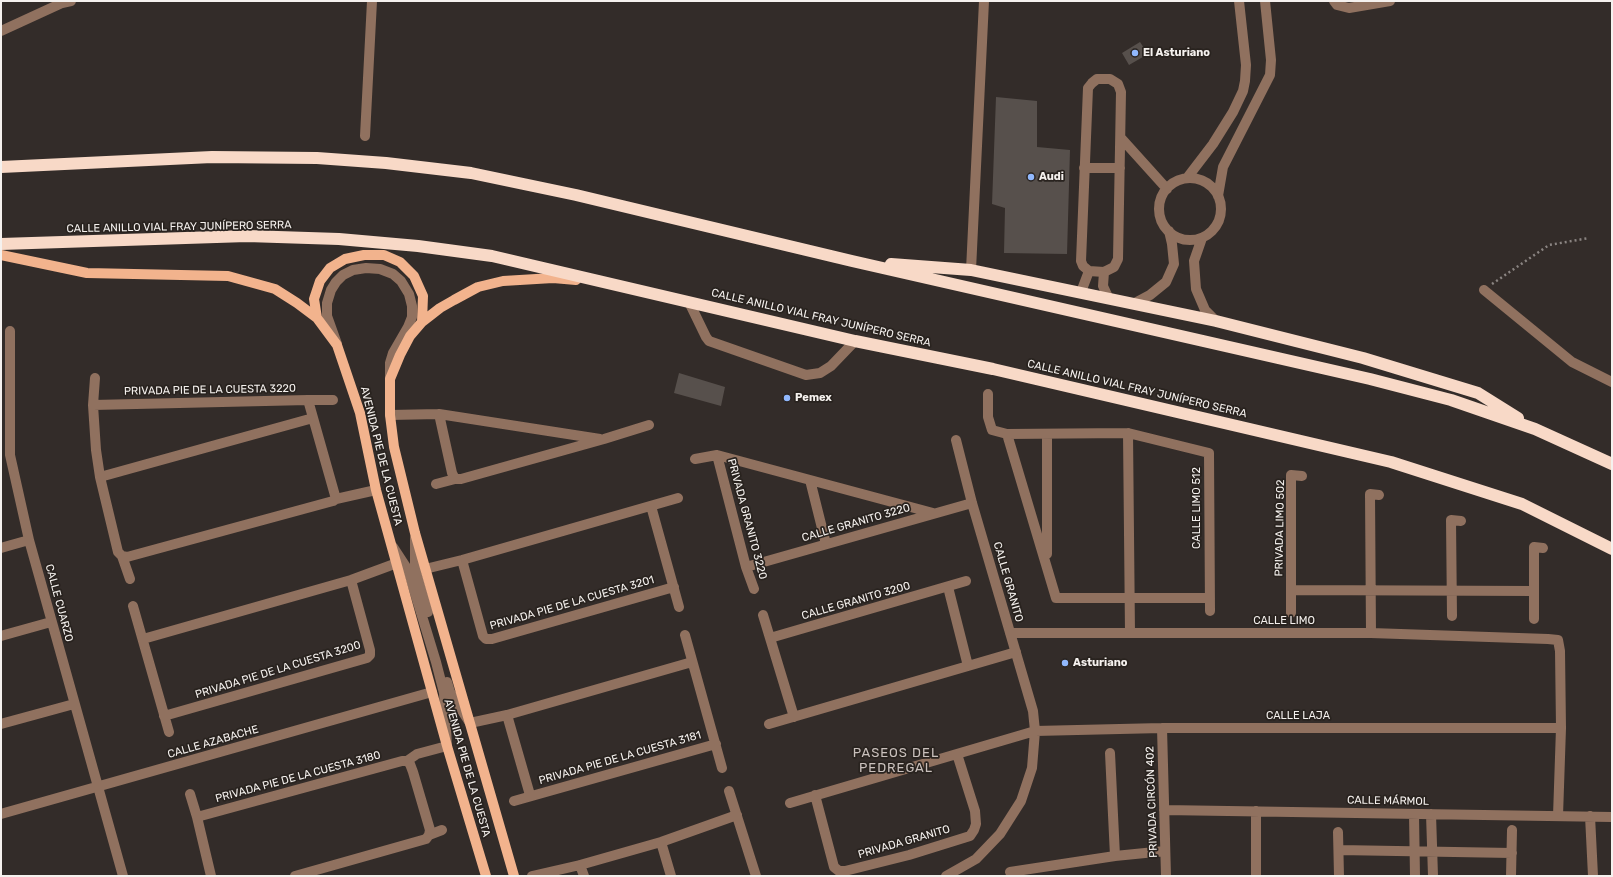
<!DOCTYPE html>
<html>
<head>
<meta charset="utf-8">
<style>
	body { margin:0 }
	#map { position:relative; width:1613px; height:877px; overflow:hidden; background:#332c29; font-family:Rubik,sans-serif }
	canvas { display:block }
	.frame { position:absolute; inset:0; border:2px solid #f5f1ee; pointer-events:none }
</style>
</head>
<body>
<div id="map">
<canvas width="1613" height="877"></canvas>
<div class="frame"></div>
</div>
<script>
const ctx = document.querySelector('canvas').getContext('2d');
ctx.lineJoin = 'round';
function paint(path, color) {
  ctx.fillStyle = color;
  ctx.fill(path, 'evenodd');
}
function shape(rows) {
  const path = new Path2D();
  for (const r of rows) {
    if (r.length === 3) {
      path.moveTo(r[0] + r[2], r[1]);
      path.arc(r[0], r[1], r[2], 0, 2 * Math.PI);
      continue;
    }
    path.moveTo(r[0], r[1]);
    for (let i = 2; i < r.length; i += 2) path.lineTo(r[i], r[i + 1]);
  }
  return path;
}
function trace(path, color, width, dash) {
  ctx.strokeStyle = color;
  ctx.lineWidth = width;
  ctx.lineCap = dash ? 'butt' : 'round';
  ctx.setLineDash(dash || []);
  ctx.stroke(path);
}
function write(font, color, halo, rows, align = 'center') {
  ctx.font = font + ' Rubik,sans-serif';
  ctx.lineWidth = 3.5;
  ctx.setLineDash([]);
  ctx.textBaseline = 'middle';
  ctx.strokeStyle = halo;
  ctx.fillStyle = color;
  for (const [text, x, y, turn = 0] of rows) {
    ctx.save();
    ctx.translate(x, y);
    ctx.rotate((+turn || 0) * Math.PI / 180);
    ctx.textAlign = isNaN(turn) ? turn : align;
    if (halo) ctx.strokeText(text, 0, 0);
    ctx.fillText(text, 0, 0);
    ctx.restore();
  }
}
paint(shape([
	[1140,42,1148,54,1129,65,1122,53],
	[996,97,1037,101,1037,147,1070,150,1067,254,1004,253,1005,208,992,204],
	[679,373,725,387,721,406,674,393]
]), '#57504c');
trace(shape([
	[1492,284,1549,245,1589,238]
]), '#8b8582', 2.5, [2, 3]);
trace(shape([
	[1334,1,1337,5,1349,8,1390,1],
	[1,31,62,3,71,1],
	[1097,79,1110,79,1118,84,1121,92,1118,259,1114,267,1104,272,1089,271,1083,266,1081,261,1088,88,1092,83,1097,79],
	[365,136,372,1],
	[1121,138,1167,189],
	[1084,168,1120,168],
	[1187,178,1213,144,1233,112,1243,91,1245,81,1246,65,1239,1],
	[1190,209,31],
	[1218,196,1223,167,1270,75,1271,60,1265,1],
	[1202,238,1194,261,1196,289,1205,310,1216,321],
	[971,270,984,1],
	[1104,272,1103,286,1109,299],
	[1484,290,1572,362,1612,382],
	[1081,292,1089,271],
	[689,302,706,337,709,341,806,375,820,373,831,366,855,341],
	[1135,303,1150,295,1166,282,1174,264,1172,244,1169,231],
	[10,331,10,455,29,540,123,876],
	[337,344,327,316,327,303,331,290,336,282,343,275,353,270,366,268,380,269,393,274,401,281,409,294,412,306,412,317,408,327,393,353,390,363,390,379],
	[988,394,988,417,992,430,1007,434,1128,433,1209,453,1210,611],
	[308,400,336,499],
	[333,400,308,400,93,405,96,450,100,477,118,552,122,556,127,557,333,501,336,499,376,490],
	[93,405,95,378],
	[439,414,452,473,455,479,461,479,604,439,649,425],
	[390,415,439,414,600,439],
	[1128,433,1130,633],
	[1007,434,1056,598,1210,598],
	[717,455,746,567,754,589],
	[695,459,717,455,933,513],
	[100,477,313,418],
	[810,480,826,544],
	[436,484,455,479],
	[651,506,679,607],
	[415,538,415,568,428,612],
	[1,548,29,540],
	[1047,554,1047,434],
	[122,556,130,579],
	[462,560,483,636,486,639,492,639,674,587],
	[746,567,972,503],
	[425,569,462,560,678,498],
	[948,587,968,666],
	[1291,590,1534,591],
	[133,606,169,732],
	[1291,613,1291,475,1302,476],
	[763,615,794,717],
	[1452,616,1451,520,1461,521],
	[1534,619,1534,547,1543,548],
	[1010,633,1371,633,1548,639,1558,640,1560,651,1561,728,1558,816],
	[1371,633,1370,494,1379,495],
	[685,635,722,768],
	[1,636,51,622],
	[770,638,966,581],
	[143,639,351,580,397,563],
	[447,682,450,692,470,723,507,715,692,662],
	[507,715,530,795],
	[164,716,367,658,370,655,370,650,351,580],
	[1,724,74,704],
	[769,724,1016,652],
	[1162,728,1166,876],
	[1110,753,1115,856],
	[729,791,756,876],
	[190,794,197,817],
	[815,795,834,867,839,871,845,871,909,855,970,836,974,830,976,824,975,811,957,754],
	[514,801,716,744],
	[790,803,1035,731,1162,728,1561,728],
	[1164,810,1612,817],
	[1256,811,1256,876],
	[1,814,432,692],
	[1414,814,1415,876],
	[1431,814,1433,876],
	[1590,816,1593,876],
	[1338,832,1339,876],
	[429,835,442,830],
	[661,842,671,876],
	[1339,850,1512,853],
	[580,865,584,876],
	[1010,872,1115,856,1165,851],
	[211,876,197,817,402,761,407,761,417,754,447,746,444,693,436,662,408,570,393,547],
	[295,876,426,839,429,835,430,830,413,772,410,764,407,761],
	[532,876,580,865,661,842,737,815],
	[946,876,976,859,1000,834,1021,801,1032,768,1035,731,1033,711,972,503,956,440],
	[1511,876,1512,830]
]), '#90715f', 10);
trace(shape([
	[1,255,87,273,228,276,275,289,297,303,317,318,337,345,360,413,376,490,447,746,486,876],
	[317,318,314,299,320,281,330,268,345,259,364,255,384,255,400,262,414,276,423,296,422,322],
	[514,876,415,533,394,447,390,415,390,379,400,355,410,336,422,322,440,308,454,300,478,287,503,281,553,278,576,280]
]), '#f2b38d', 10);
trace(shape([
	[1,167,212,157,317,158,386,163,471,173,576,195,852,261,1370,379,1451,400,1535,429,1612,464],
	[1,244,247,236,339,239,418,246,492,256,855,341,993,369,1391,462,1522,504,1612,549],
	[891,264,971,270,1216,321,1363,358,1478,393,1518,418]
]), '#f8d9c7', 12);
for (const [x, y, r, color] of [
	[1135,53,4,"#91b8fd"],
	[1031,177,4,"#91b8fd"],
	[787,398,4,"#91b8fd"],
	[1065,663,4,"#91b8fd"]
]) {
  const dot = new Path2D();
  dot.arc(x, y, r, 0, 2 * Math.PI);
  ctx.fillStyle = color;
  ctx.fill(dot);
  trace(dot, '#29231f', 1.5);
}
write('bold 11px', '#f5f1ee', '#29231f', [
	["El Asturiano",1143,53],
	["Audi",1039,177],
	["Pemex",795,398],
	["Asturiano",1073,663]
], 'left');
write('11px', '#f5f1ee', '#29231f', [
	["CALLE ANILLO VIAL FRAY JUNÍPERO SERRA",179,227,-1],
	["CALLE ANILLO VIAL FRAY JUNÍPERO SERRA",821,318,13],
	["CALLE ANILLO VIAL FRAY JUNÍPERO SERRA",1137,389,13],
	["PRIVADA PIE DE LA CUESTA 3220",210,390,-1],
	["AVENIDA PIE DE LA CUESTA",381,456,76],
	["CALLE LIMO 512",1197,508,-90],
	["PRIVADA GRANITO 3220",747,519,75],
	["CALLE GRANITO 3220",856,523,-16],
	["PRIVADA LIMO 502",1280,528,-89],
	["CALLE GRANITO",1008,582,74],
	["CALLE GRANITO 3200",856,601,-16],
	["CALLE CUARZO",59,603,75],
	["PRIVADA PIE DE LA CUESTA 3201",572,603,-16],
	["CALLE LIMO",1284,621],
	["PRIVADA PIE DE LA CUESTA 3200",278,670,-17],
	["CALLE LAJA",1298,716],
	["CALLE AZABACHE",213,742,-16],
	["PRIVADA PIE DE LA CUESTA 3181",620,758,-16],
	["AVENIDA PIE DE LA CUESTA",467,768,74],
	["PRIVADA PIE DE LA CUESTA 3180",298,777,-15],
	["CALLE MÁRMOL",1388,801,1],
	["PRIVADA CIRCÓN 402",1152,802,-92],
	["PRIVADA GRANITO",904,842,-16]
]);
ctx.letterSpacing = '1px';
write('13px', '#c9c0bc', '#29231f', [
	["PASEOS DEL",896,753],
	["PEDREGAL",896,768]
]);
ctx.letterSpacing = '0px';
</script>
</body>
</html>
